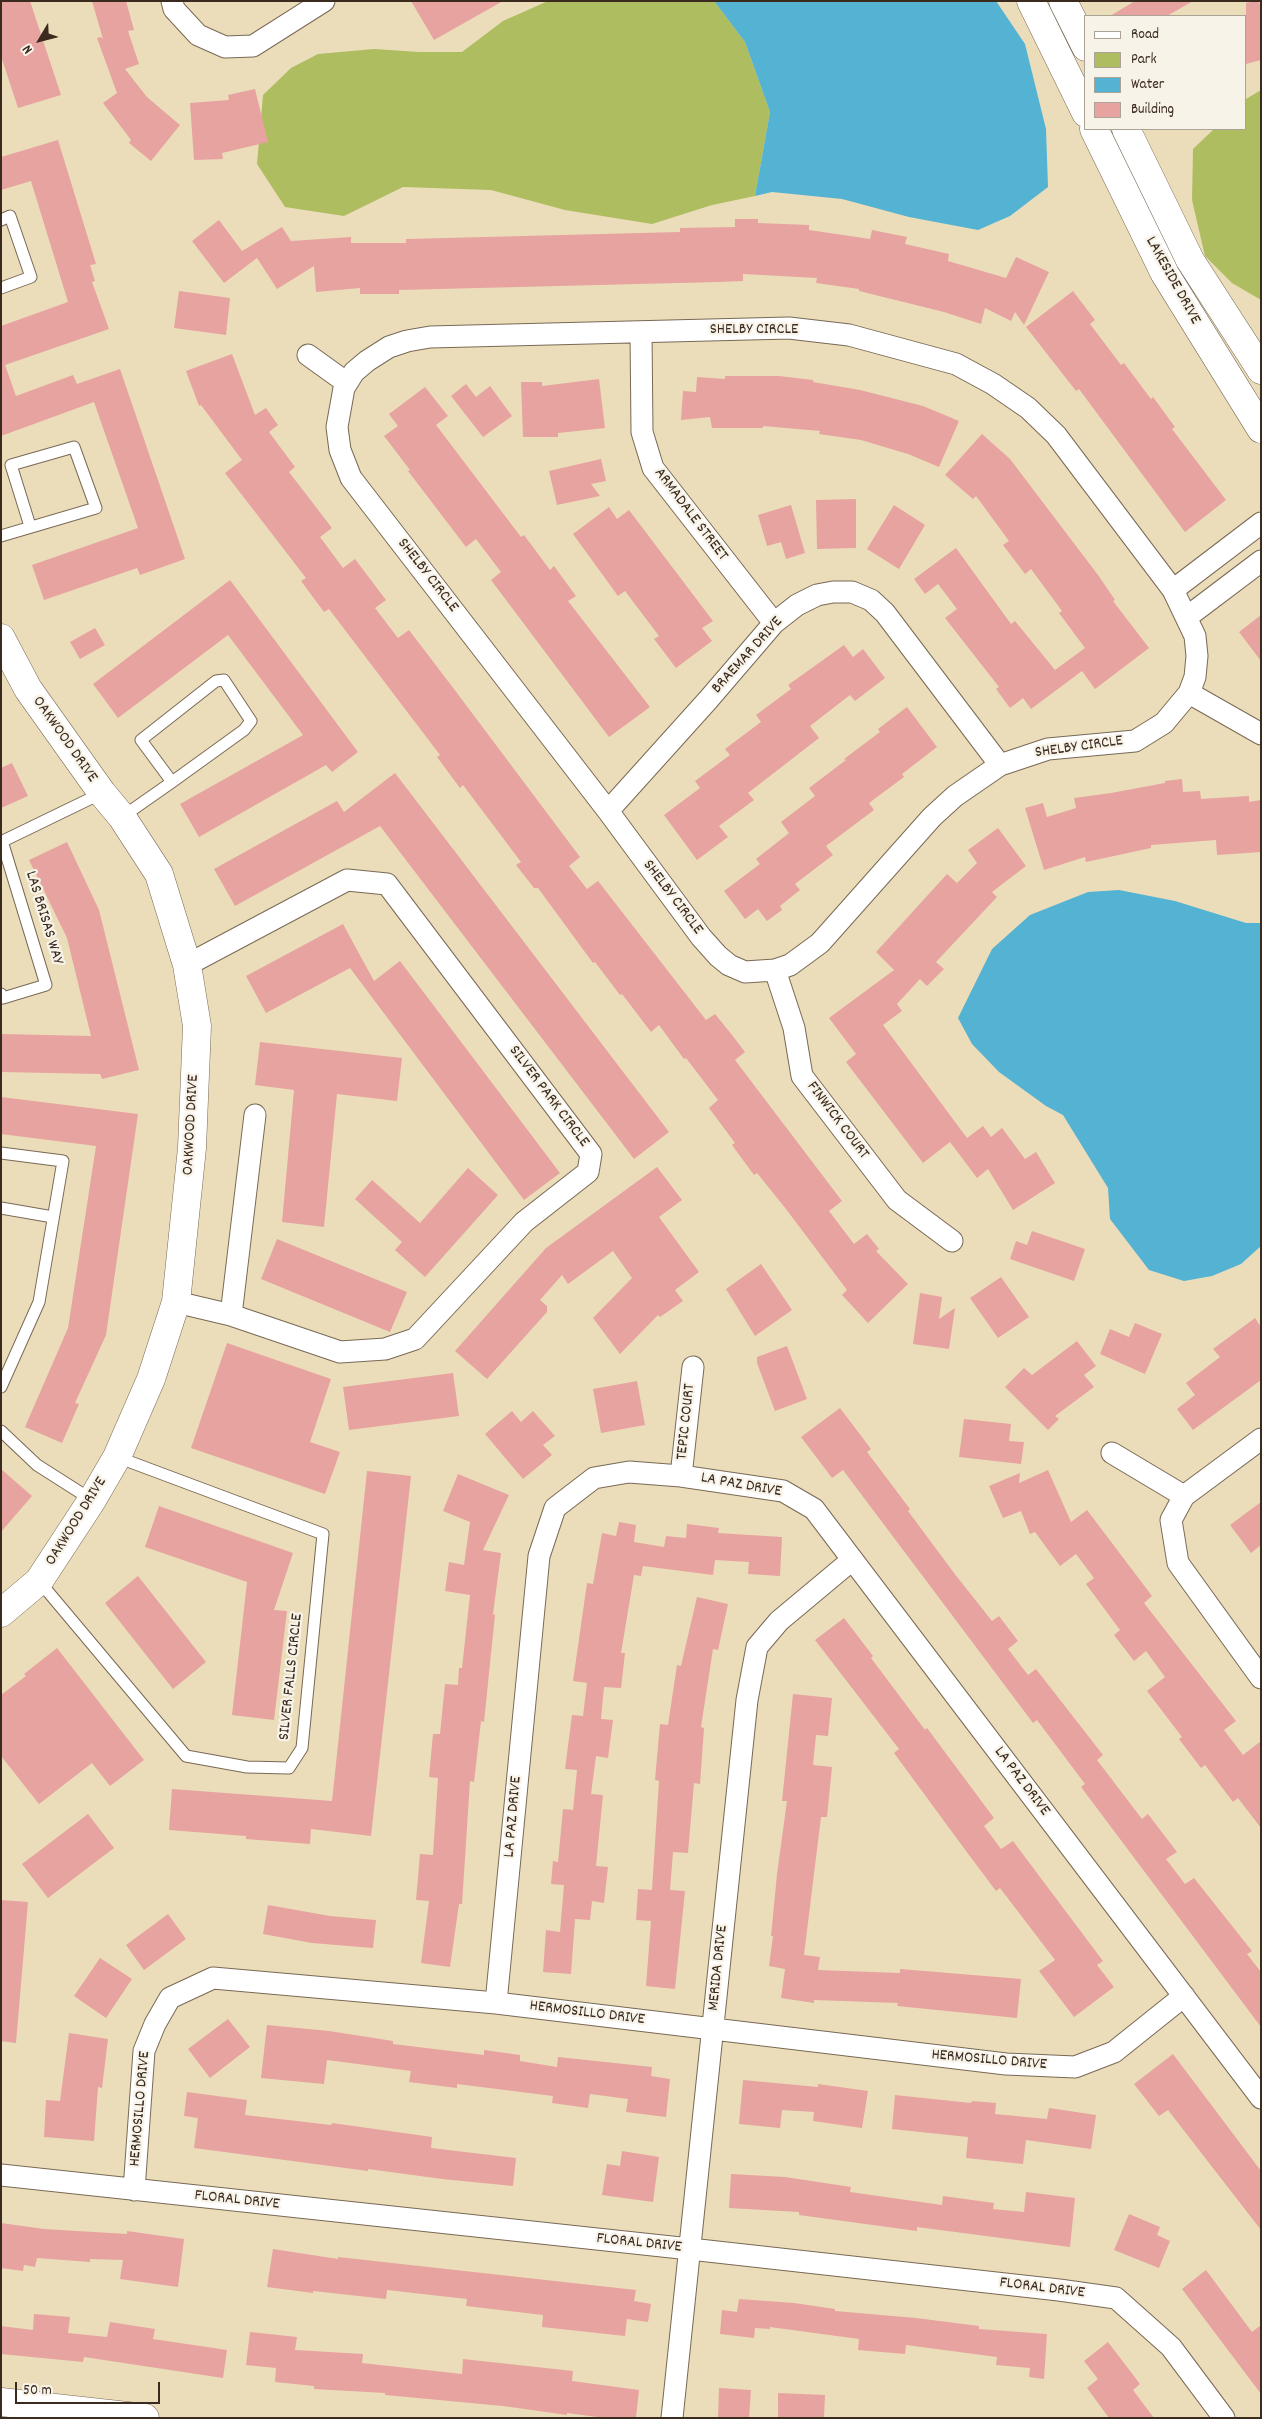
<!DOCTYPE html>
<html>
<head>
<meta charset="utf-8">
<style>
	body { margin:0 }
	#map { position:relative; width:1262px; height:2419px; overflow:hidden; background:#ebddba; font-family:Dekko,sans-serif }
	canvas { display:block }
	.frame { position:absolute; inset:0; border:2px solid #3b2a1e; pointer-events:none }
	.legend { position:absolute; left:1084px; top:15px; width:162px; height:115px; box-sizing:border-box; background:#f7f3e8; border:1px solid #aca397; margin:0; padding:6px 9px; list-style:none; font-size:15px; color:#3b2a1e }
	.legend li { display:flex; align-items:center; gap:10px; height:25px }
	.legend b { width:25px; border:1px solid #aca397 }
	.north { position:absolute; left:15px; top:15px; width:50px; height:50px; -webkit-text-stroke:4px #f7f3e8; paint-order:stroke; rotate:233deg; font-size:14px; font-weight:700; line-height:20px; text-align:center; color:#3b2a1e }
	.north::after { content:''; display:block; margin:auto; width:18px; height:22px; background:#3b2a1e; clip-path:polygon(50% 0,100% 100%,50% 72%,0 100%) }
	.scale { position:absolute; left:15px; top:2382px; width:145px; height:22px; box-sizing:border-box; border:2px solid #3b2a1e; border-top:0; padding-left:6px; font-size:15px; line-height:18px; white-space:nowrap; color:#3b2a1e; -webkit-text-stroke:4px #f7f3e8; paint-order:stroke }
</style>
</head>
<body>
<div id="map">
<canvas width="1262" height="2419"></canvas>
<div class="frame"></div>
<ul class="legend">
<li><b style="height:6px;background:#fff"></b>Road</li>
<li><b style="height:14px;background:#aebd5f"></b>Park</li>
<li><b style="height:14px;background:#54b2d2"></b>Water</li>
<li><b style="height:14px;background:#e7a3a0"></b>Building</li>
</ul>
<div class="north">N</div>
<div class="scale">50 m</div>
</div>
<script>
const ctx = document.querySelector('canvas').getContext('2d');
ctx.lineJoin = 'round';
function paint(path, color) {
  ctx.fillStyle = color;
  ctx.fill(path, 'evenodd');
}
function shape(rows) {
  const path = new Path2D();
  for (const r of rows) {
    path.moveTo(r[0], r[1]);
    for (let i = 2; i < r.length; i += 2) path.lineTo(r[i], r[i + 1]);
  }
  return path;
}
function trace(path, color, width, dash) {
  ctx.strokeStyle = color;
  ctx.lineWidth = width;
  ctx.lineCap = dash ? 'butt' : 'round';
  ctx.setLineDash(dash || []);
  ctx.stroke(path);
}
function write(font, color, halo, rows, align = 'center') {
  ctx.font = font + ' Dekko,sans-serif';
  ctx.lineWidth = 4.5;
  ctx.setLineDash([]);
  ctx.textBaseline = 'middle';
  ctx.strokeStyle = halo;
  ctx.fillStyle = color;
  for (const [text, x, y, turn = 0] of rows) {
    ctx.save();
    ctx.translate(x, y);
    ctx.rotate((+turn || 0) * Math.PI / 180);
    ctx.textAlign = isNaN(turn) ? turn : align;
    if (halo) ctx.strokeText(text, 0, 0);
    ctx.fillText(text, 0, 0);
    ctx.restore();
  }
}
paint(shape([
	[548,1,714,1,745,42,770,112,755,196,712,205,652,224,565,210,491,190,403,187,344,216,285,207,257,164,263,95,291,68,318,54,374,49,419,52,462,52,503,21],
	[1261,90,1261,300,1232,283,1205,256,1192,200,1193,149,1214,129,1246,129,1246,99]
]), '#aebd5f');
paint(shape([
	[714,1,996,1,1025,44,1046,129,1048,187,1010,216,978,230,909,217,842,199,772,192,755,196,770,112,745,42],
	[1119,890,1175,901,1246,923,1261,923,1261,1246,1241,1264,1212,1276,1184,1281,1149,1270,1110,1219,1108,1188,1063,1115,1046,1106,999,1072,972,1044,958,1018,992,949,1030,915,1088,892]
]), '#54b2d2');
paint(shape([
	[1,1,30,1,61,95,18,108,1,56],
	[92,1,126,1,134,30,128,31,139,64,125,69,147,97,180,125,151,161,129,143,131,140,103,103,117,93,97,38,101,37,103,39],
	[411,1,503,1,434,40],
	[1135,1,1193,1,1167,16,1110,16],
	[1256,1,1259,1,1261,10,1261,60,1246,64,1246,3],
	[255,89,268,142,222,153,223,159,194,160,190,103,229,100,228,95],
	[58,140,96,264,90,265,95,281,92,282,109,329,5,365,16,396,73,375,77,384,120,369,185,559,140,575,137,568,44,600,32,565,138,528,94,402,1,436,1,326,68,302,31,181,1,190,1,157],
	[735,219,758,219,758,223,809,225,809,230,870,239,872,230,907,237,905,244,949,254,948,261,1006,278,1016,257,1049,272,1024,325,1015,312,1011,321,985,308,981,324,944,312,859,291,859,289,816,283,817,278,743,274,743,281,718,282,399,290,399,294,360,294,360,288,316,292,314,266,277,289,257,258,224,283,192,241,219,220,242,251,282,227,291,241,351,237,351,243,406,243,406,239,680,232,680,228,735,227],
	[179,291,230,298,226,335,174,328],
	[1073,291,1095,320,1090,324,1121,365,1124,363,1151,399,1153,397,1175,427,1172,429,1226,500,1185,532,1079,389,1076,391,1026,327],
	[232,354,255,415,266,408,278,425,269,432,295,467,289,472,332,528,320,537,343,568,355,559,386,600,375,608,398,638,409,630,454,689,580,857,569,866,587,889,598,881,706,1020,715,1014,732,1035,745,1052,735,1060,842,1201,829,1211,854,1244,867,1234,879,1249,876,1251,908,1284,868,1323,842,1295,847,1290,786,1209,757,1173,754,1175,732,1145,735,1143,709,1108,718,1100,686,1058,684,1059,659,1025,651,1032,622,994,620,995,595,962,593,963,538,888,534,888,516,865,521,862,463,785,460,788,437,757,440,755,329,609,324,612,301,581,306,578,225,473,242,460,201,405,199,406,186,371],
	[725,376,779,376,813,380,813,382,860,390,923,406,959,421,939,467,908,454,861,440,819,434,820,431,763,426,763,428,712,428,710,417,681,420,683,391,696,392,697,377,725,379],
	[599,379,605,428,558,433,558,437,523,437,521,382,542,382,542,386],
	[466,384,476,397,490,386,512,416,483,437,451,396],
	[425,387,448,416,436,425,521,537,524,535,550,570,554,566,576,596,568,601,650,707,609,737,491,580,501,572,476,539,466,547,408,471,410,470,384,436,398,426,389,414],
	[982,434,1010,459,1098,575,1115,600,1113,601,1149,648,1095,689,1082,671,1031,709,1023,698,1010,708,996,689,999,687,945,618,957,609,938,584,925,594,914,579,956,548,1011,624,1015,621,1055,670,1085,648,1059,613,1062,611,1031,569,1025,574,1003,545,1009,541,976,496,973,499,945,475],
	[601,459,606,481,591,484,600,496,557,505,549,471],
	[856,499,856,548,817,549,816,500],
	[791,505,805,553,786,559,781,542,767,546,758,515],
	[894,505,925,525,899,569,867,549],
	[609,507,617,519,629,510,713,621,702,628,712,641,676,668,654,639,659,636,625,591,618,596,573,534],
	[230,580,358,752,332,772,326,765,199,837,180,804,303,735,228,635,118,718,93,684],
	[1261,615,1261,661,1239,632],
	[95,628,105,645,80,659,70,642],
	[844,645,853,657,863,649,885,678,855,701,850,695,810,726,819,738,748,793,754,800,719,826,728,837,697,860,664,815,700,788,695,781,730,755,725,749,761,722,756,715,791,689,788,685],
	[907,707,937,747,902,774,904,777,869,803,874,810,826,846,833,855,795,884,800,890,780,906,782,910,767,921,758,909,745,919,724,891,760,864,756,859,789,833,781,822,815,796,809,788,846,760,844,759,880,732,878,729],
	[12,763,28,796,1,808,1,768],
	[395,773,669,1132,634,1159,380,826,235,906,214,869,337,801,344,812],
	[1182,779,1183,792,1200,791,1201,799,1249,796,1249,802,1261,800,1261,852,1217,855,1216,840,1151,845,1151,848,1086,862,1085,857,1044,870,1025,808,1043,803,1047,817,1076,808,1074,798,1111,793,1165,783,1165,781],
	[998,828,1026,866,992,892,997,897,936,962,944,969,927,986,920,979,897,1004,902,1011,883,1025,967,1138,983,1126,991,1137,1002,1128,1025,1159,1036,1152,1055,1183,1013,1210,988,1169,977,1178,950,1142,923,1163,846,1062,856,1054,829,1018,894,970,876,952,947,874,957,883,977,863,968,850],
	[67,842,99,910,139,1070,102,1079,100,1074,1,1072,1,1034,91,1036,67,938,29,860],
	[343,924,374,981,400,961,560,1173,524,1200,350,968,266,1013,246,976],
	[260,1042,402,1058,397,1101,337,1094,324,1227,282,1222,294,1090,255,1085],
	[1,1097,138,1114,106,1335,75,1403,79,1404,62,1443,25,1427,68,1328,96,1146,1,1134],
	[657,1167,682,1200,659,1217,699,1272,675,1290,683,1301,660,1317,658,1315,620,1354,593,1318,632,1278,613,1251,568,1284,562,1275,540,1300,547,1306,547,1312,487,1379,455,1351,546,1248],
	[468,1168,498,1195,425,1277,395,1250,402,1242,355,1199,372,1180,420,1223],
	[1032,1231,1085,1249,1074,1281,1010,1259,1016,1241,1027,1245],
	[277,1239,407,1292,390,1332,261,1279],
	[761,1264,792,1310,755,1336,726,1289],
	[1001,1277,1029,1317,998,1338,970,1298],
	[920,1293,942,1297,939,1319,955,1308,949,1349,913,1344],
	[1255,1318,1261,1327,1261,1380,1193,1430,1177,1409,1195,1395,1186,1383,1220,1357,1213,1349],
	[1135,1323,1162,1334,1145,1374,1100,1354,1110,1329,1129,1337],
	[1077,1341,1096,1366,1084,1375,1094,1387,1055,1416,1059,1419,1048,1430,1005,1387,1024,1368,1032,1375],
	[227,1343,331,1379,310,1442,340,1452,325,1494,191,1448],
	[787,1346,807,1399,775,1411,757,1363,757,1357],
	[453,1373,459,1416,349,1430,343,1387],
	[637,1381,645,1425,601,1433,593,1389],
	[840,1408,871,1449,867,1452,910,1509,908,1511,954,1573,992,1621,999,1616,1018,1641,1008,1649,1028,1675,1036,1669,1103,1755,1097,1760,1142,1819,1148,1814,1177,1852,1166,1859,1185,1884,1194,1878,1252,1951,1247,1954,1261,1972,1261,2027,1081,1787,1085,1784,1037,1720,1033,1723,843,1470,832,1478,801,1437],
	[512,1411,521,1422,533,1411,555,1436,543,1445,552,1455,523,1479,485,1434],
	[964,1419,1011,1424,1009,1441,1024,1442,1021,1464,959,1457],
	[1,1469,32,1496,1,1532],
	[1048,1470,1071,1522,1087,1510,1152,1596,1144,1603,1236,1721,1224,1730,1243,1755,1261,1741,1261,1828,1238,1798,1233,1802,1205,1765,1201,1768,1179,1739,1182,1737,1147,1691,1165,1677,1146,1651,1134,1661,1114,1635,1120,1630,1086,1584,1094,1578,1076,1554,1060,1566,1035,1532,1030,1534,1021,1511,1003,1518,989,1486,1020,1473,1019,1483],
	[367,1471,411,1476,371,1836,311,1829,310,1844,246,1839,246,1836,169,1830,172,1789,332,1801],
	[458,1474,509,1495,483,1550,501,1553,493,1614,495,1615,484,1722,481,1721,474,1782,470,1781,462,1904,459,1904,450,1967,421,1963,429,1901,416,1900,420,1854,433,1855,438,1778,429,1777,433,1734,440,1734,445,1684,458,1685,459,1668,462,1668,470,1595,445,1591,449,1562,464,1565,470,1522,443,1511],
	[1261,1502,1261,1545,1251,1553,1230,1525],
	[159,1506,293,1553,274,1610,287,1611,274,1720,232,1715,247,1582,145,1547],
	[619,1522,636,1525,634,1542,664,1547,666,1536,686,1538,687,1524,719,1528,718,1533,782,1537,780,1576,748,1574,749,1562,715,1560,713,1575,643,1566,641,1576,634,1575,621,1653,625,1653,621,1688,604,1687,601,1719,613,1720,608,1758,596,1756,591,1794,603,1795,596,1866,608,1867,604,1903,592,1901,590,1920,575,1919,571,1974,543,1972,546,1930,560,1932,564,1885,551,1884,553,1861,558,1862,563,1809,573,1810,577,1770,565,1769,572,1715,583,1716,587,1683,573,1681,587,1583,593,1584,602,1533,616,1536],
	[138,1576,206,1662,173,1689,105,1603],
	[697,1597,728,1604,718,1650,713,1649,701,1727,704,1728,700,1784,694,1783,688,1853,673,1852,670,1890,685,1891,675,1989,646,1986,651,1921,636,1920,638,1889,652,1890,659,1781,655,1780,660,1724,668,1725,677,1665,681,1666],
	[844,1618,873,1656,871,1658,925,1730,927,1728,994,1818,984,1826,1001,1849,1013,1841,1103,1961,1097,1965,1114,1987,1074,2017,1039,1971,1055,1960,1000,1888,996,1891,969,1855,894,1753,899,1749,815,1640],
	[57,1648,144,1760,110,1786,92,1763,39,1804,1,1756,1,1695,26,1676,24,1674],
	[793,1694,832,1698,828,1736,816,1735,813,1765,832,1767,827,1817,821,1817,804,1955,820,1957,818,1970,900,1973,900,1969,1021,1979,1017,2018,897,2006,898,2003,814,2000,814,2003,781,1998,785,1969,769,1966,773,1936,771,1936,777,1874,787,1801,782,1801],
	[88,1814,114,1848,48,1898,22,1864],
	[1,1900,28,1902,16,2043,1,2041],
	[268,1905,330,1916,376,1920,373,1948,312,1943,263,1934],
	[168,1914,186,1939,144,1970,126,1945],
	[100,1958,132,1979,106,2018,74,1996],
	[228,2019,250,2047,210,2078,188,2049],
	[267,2025,329,2031,393,2041,393,2044,484,2055,484,2050,520,2055,520,2061,557,2067,558,2057,652,2067,651,2076,670,2079,666,2117,626,2112,628,2099,590,2094,588,2108,552,2103,553,2096,457,2084,457,2088,409,2082,411,2071,327,2060,324,2084,261,2078],
	[69,2033,108,2039,102,2088,98,2087,94,2141,44,2137,46,2100,60,2101],
	[1173,2054,1261,2171,1261,2230,1168,2110,1159,2116,1134,2084],
	[743,2080,818,2087,818,2084,868,2091,862,2128,813,2121,814,2112,782,2110,780,2128,739,2124],
	[187,2092,247,2100,245,2115,331,2125,332,2123,432,2137,431,2148,516,2158,513,2186,442,2179,368,2169,368,2171,194,2148,198,2118,184,2116],
	[895,2095,971,2103,972,2101,996,2103,995,2114,1047,2119,1049,2108,1096,2115,1091,2149,1026,2140,1023,2164,966,2158,968,2137,892,2129],
	[622,2151,659,2157,653,2202,602,2195,607,2164,620,2166],
	[731,2174,785,2177,851,2187,850,2192,942,2205,943,2196,994,2203,993,2209,1024,2212,1026,2192,1075,2198,1070,2247,917,2227,917,2231,799,2215,799,2212,729,2208],
	[1129,2214,1160,2227,1157,2235,1170,2241,1159,2268,1114,2250],
	[1,2223,44,2229,127,2234,127,2231,184,2239,178,2287,120,2279,123,2260,90,2259,90,2262,37,2258,35,2267,24,2265,23,2271,1,2268],
	[273,2249,338,2259,338,2257,636,2290,634,2301,651,2304,648,2322,627,2319,625,2336,542,2327,543,2315,466,2306,467,2299,387,2290,386,2299,313,2291,313,2293,267,2287],
	[1206,2270,1252,2332,1261,2325,1261,2394,1182,2289],
	[739,2299,794,2303,835,2309,835,2311,916,2318,979,2326,979,2329,1047,2334,1044,2379,1029,2377,1030,2368,996,2365,997,2357,906,2345,905,2354,858,2350,859,2339,770,2327,770,2329,755,2328,754,2338,720,2334,722,2310,737,2312],
	[34,2314,70,2317,68,2333,107,2337,110,2322,155,2329,153,2339,227,2350,223,2378,84,2357,83,2362,1,2354,1,2326,33,2330],
	[250,2332,297,2337,295,2350,363,2354,362,2363,462,2374,463,2359,573,2371,572,2381,639,2390,636,2418,605,2418,567,2413,567,2415,503,2406,385,2395,385,2393,314,2389,314,2386,275,2382,276,2368,246,2365],
	[1108,2342,1140,2384,1133,2390,1154,2418,1109,2418,1087,2388,1098,2379,1084,2361],
	[719,2388,751,2390,749,2418,718,2418],
	[778,2393,825,2395,824,2418,778,2418]
]), '#e7a3a0');
const lane = shape([
	[1,220,10,216,31,277,1,288],
	[1,536,96,508,74,447,11,465,30,526],
	[122,817,172,782,244,730,251,721,224,680,216,681,141,740,172,782],
	[1,842,102,793],
	[1,994,3,998,46,985,2,841],
	[1,1153,63,1161,39,1302,1,1387],
	[1,1208,53,1217],
	[1,1431,37,1465,92,1500],
	[39,1581,186,1756,247,1767,289,1768,302,1748,323,1534,117,1457]
]);
const street = shape([
	[172,1,174,9,198,35,225,47,253,46,324,1],
	[789,328,849,335,956,364,993,384,1028,408,1056,435,1173,590,1195,636,1197,656,1195,677,1189,693,1164,723,1135,741,1048,749,1000,765,955,796,932,817,820,943,790,965,775,970,745,972,729,965,718,956,701,937,608,811,351,478,340,450,337,427,344,388,354,372,367,361,389,347,407,341,430,337,789,328],
	[641,333,642,432,653,468,774,623],
	[308,355,347,383],
	[1173,590,1261,523],
	[1187,617,1261,561],
	[1189,693,1261,734],
	[608,811,708,700,774,623,797,605,817,595,833,592,852,592,871,600,885,613,1000,765],
	[775,970,794,1028,802,1076,897,1200,952,1241],
	[176,1302,231,1315,340,1352,385,1349,415,1339,524,1222,588,1172,591,1154,387,884,347,880,187,965],
	[231,1315,255,1115],
	[1261,1439,1184,1496,1171,1520,1178,1563,1261,1678],
	[1112,1453,1184,1496],
	[681,1476,693,1367],
	[496,2003,539,1556,555,1508,594,1478,629,1472,681,1476,783,1491,814,1509,1261,2098],
	[1,2175,690,2249,1059,2290,1116,2298,1171,2347,1224,2418],
	[134,2190,144,2051,155,2024,170,1998,213,1978,496,2003,1006,2064,1075,2067,1114,2052,1184,1996],
	[672,2418,747,1700,757,1647,779,1621,852,1560]
]);
const secondary = shape([
	[1031,1,1086,113],
	[1063,1,1086,47],
	[1094,129,1165,274,1261,429],
	[1126,129,1190,260,1261,370],
	[1,638,28,689,102,793,122,817,159,874,187,965,197,1026,192,1148,176,1302,151,1379,117,1457,92,1500,39,1581,1,1613],
	[1,2402,145,2418]
]);
trace(lane, '#796955', 13);
trace(street, '#796955', 23);
trace(secondary, '#796955', 29);
trace(lane, '#fff', 11);
trace(street, '#fff', 21);
trace(secondary, '#fff', 28);
write('16px', '#3b2a1e', '#f7f3e8', [
	["LAKESIDE DRIVE",1172,281,61],
	["SHELBY CIRCLE",754,331],
	["ARMADALE STREET",690,515,53],
	["SHELBY CIRCLE",427,576,52],
	["BRAEMAR DRIVE",748,656,-48],
	["OAKWOOD DRIVE",64,740,55],
	["SHELBY CIRCLE",1079,748,-8],
	["SHELBY CIRCLE",672,898,53],
	["LAS BRISAS WAY",43,918,73],
	["SILVER PARK CIRCLE",548,1097,53],
	["FINWICK COURT",837,1121,53],
	["OAKWOOD DRIVE",192,1125,-87],
	["TEPIC COURT",687,1422,-84],
	["LA PAZ DRIVE",741,1486,10],
	["OAKWOOD DRIVE",77,1522,-58],
	["SILVER FALLS CIRCLE",292,1677,-84],
	["LA PAZ DRIVE",1021,1782,53],
	["LA PAZ DRIVE",514,1817,-85],
	["MERIDA DRIVE",719,1968,-84],
	["HERMOSILLO DRIVE",587,2014,7],
	["HERMOSILLO DRIVE",989,2061,5],
	["HERMOSILLO DRIVE",141,2109,-85],
	["FLORAL DRIVE",237,2201,6],
	["FLORAL DRIVE",639,2244,6],
	["FLORAL DRIVE",1042,2289,7]
]);
</script>
</body>
</html>
